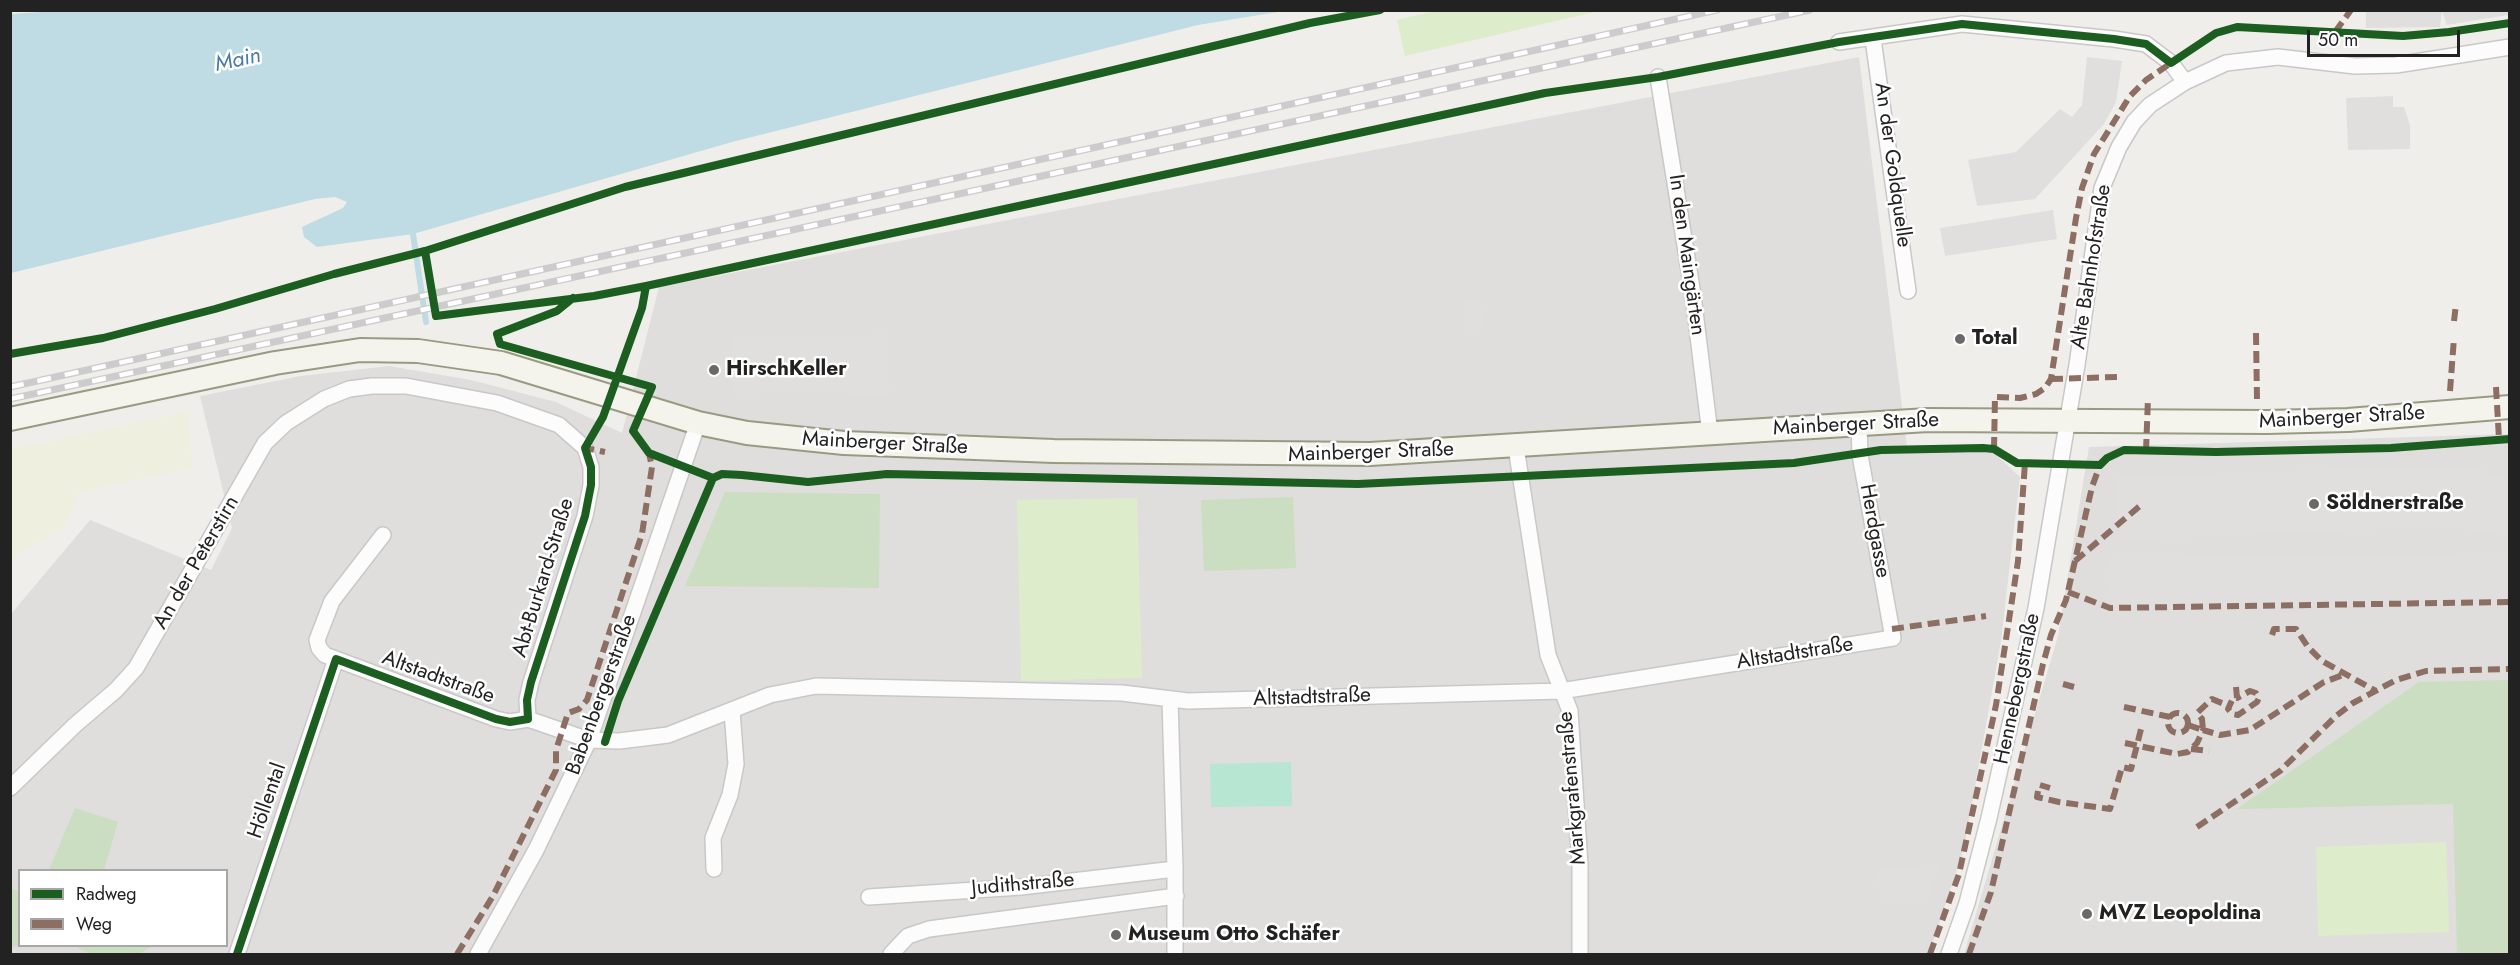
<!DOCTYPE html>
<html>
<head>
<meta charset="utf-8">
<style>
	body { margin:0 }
	#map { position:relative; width:2520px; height:965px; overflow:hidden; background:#f0eeeb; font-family:Jost,sans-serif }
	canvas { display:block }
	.frame { position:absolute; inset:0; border:12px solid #222; pointer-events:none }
	.legend { position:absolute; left:18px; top:869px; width:210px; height:78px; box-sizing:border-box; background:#fff; border:2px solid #a7a7a7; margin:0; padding:8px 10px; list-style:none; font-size:18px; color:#222 }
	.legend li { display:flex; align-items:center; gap:12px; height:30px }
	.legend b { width:30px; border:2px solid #a7a7a7 }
	.scale { position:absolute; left:2307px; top:30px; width:153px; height:27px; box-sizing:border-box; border:3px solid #222; border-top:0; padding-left:8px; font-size:18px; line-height:21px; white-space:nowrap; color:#222; -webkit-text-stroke:4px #fff; paint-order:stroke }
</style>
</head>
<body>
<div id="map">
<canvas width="2520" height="965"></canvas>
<div class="frame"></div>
<ul class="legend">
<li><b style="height:8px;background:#1b5e20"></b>Radweg</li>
<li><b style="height:8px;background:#8d6e63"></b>Weg</li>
</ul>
<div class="scale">50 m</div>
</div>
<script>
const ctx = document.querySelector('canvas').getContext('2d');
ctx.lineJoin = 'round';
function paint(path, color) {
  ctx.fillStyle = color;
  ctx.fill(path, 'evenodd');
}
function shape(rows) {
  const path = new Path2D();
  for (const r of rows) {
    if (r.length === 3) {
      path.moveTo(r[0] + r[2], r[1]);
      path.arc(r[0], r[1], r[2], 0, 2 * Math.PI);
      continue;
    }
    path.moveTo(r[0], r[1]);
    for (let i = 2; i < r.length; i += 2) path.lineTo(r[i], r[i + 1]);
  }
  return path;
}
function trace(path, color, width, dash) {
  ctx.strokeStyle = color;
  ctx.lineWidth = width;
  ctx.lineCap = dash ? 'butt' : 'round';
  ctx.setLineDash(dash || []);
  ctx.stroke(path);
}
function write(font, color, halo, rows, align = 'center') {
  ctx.font = font + ' Jost,sans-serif';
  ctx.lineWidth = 5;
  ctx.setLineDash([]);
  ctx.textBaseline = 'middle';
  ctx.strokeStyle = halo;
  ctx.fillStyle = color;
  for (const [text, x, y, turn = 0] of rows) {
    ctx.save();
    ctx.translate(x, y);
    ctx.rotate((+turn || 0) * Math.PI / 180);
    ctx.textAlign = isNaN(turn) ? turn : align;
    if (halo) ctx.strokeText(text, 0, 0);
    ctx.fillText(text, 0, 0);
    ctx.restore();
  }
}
paint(shape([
	[1859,57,1907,447,1993,452,2020,477,2001,641,1964,848,1929,954,11,954,11,614,90,520,211,570,232,528,200,396,301,376,389,366,471,380,556,402,622,433,659,287],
	[20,870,226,870,226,946,20,946],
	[2509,434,2509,954,1964,954,2058,636,2089,447]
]), '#dfdedc');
paint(shape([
	[187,412,193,468,79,492,64,528,11,559,11,449]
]), '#efefdf');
paint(shape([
	[1439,10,1599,10,1599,11,1405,56,1397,20],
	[1137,498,1142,678,1021,681,1017,500],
	[2446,842,2449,932,2318,936,2316,847]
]), '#ddeccb');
paint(shape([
	[725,492,880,494,879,588,685,586],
	[1293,497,1296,568,1204,571,1201,500],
	[2509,680,2509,953,2457,954,2453,804,2237,809,2419,682],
	[75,808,118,822,104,870,49,870],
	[10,889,19,891,20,946,23,946,11,947],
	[74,946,152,946,139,954,90,954]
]), '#cbdec1');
paint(shape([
	[1291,762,1292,806,1211,807,1210,764]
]), '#b7e6d2');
paint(shape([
	[2508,11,2508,15,2447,25,2442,11,2440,27,2366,28,2366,11],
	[2087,57,2122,61,2116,102,2104,124,2035,199,1977,206,1968,160,2016,152,2060,109,2072,117,2082,105],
	[2393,96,2393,107,2404,107,2410,125,2410,149,2348,150,2346,98],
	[2053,210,2057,239,1945,256,1940,228],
	[1480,297,1483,329,1465,330,1463,299],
	[888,335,889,396,850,397,849,392,732,393,732,337],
	[2392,468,2482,470,2509,481,2509,537,2456,527,2416,527,2120,540,2117,477],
	[2509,553,2509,604,2111,610,2110,559],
	[1941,864,1925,905,1881,902,1877,870]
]), '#e0dfde');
paint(shape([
	[70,10,1284,10,1284,11,1198,25,732,142,413,234,317,247,304,237,302,227,343,208,347,202,335,197,315,199,11,273,11,14]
]), '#bfdbe3');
trace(shape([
	[413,234,426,322]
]), '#bfdbe3', 6);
const street = shape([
	[1873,39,1908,291],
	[1839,42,1962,24,2114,39,2146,44,2171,63,2185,82],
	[1658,77,1693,295,1710,434],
	[1516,447,1548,655,1570,711,1580,865,1580,954],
	[383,535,332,601,317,640,319,648,325,655,496,719,510,722,528,719,589,740,619,741,668,735,770,695,816,686,1122,693,1188,701,1561,691,1893,638,1860,455,1859,424],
	[1170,700,1175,869,1175,954],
	[10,788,75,725,116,690,136,668,265,443,286,423,324,399,349,389,372,386,406,386,497,403,559,425,585,448,591,467,591,485,585,516,531,682,527,700,528,719],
	[714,869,713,838,730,795,736,764,732,711],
	[869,897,1021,887,1175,869],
	[237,954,336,659],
	[478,954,536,850,589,740,698,423],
	[891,954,908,936,929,929,1176,896],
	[1949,954,1967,903,1989,818,2036,608,2077,365,2102,188,2119,147,2134,122,2150,105,2185,82,2226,63,2278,57,2355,66,2396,65,2510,47]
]);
const secondary = shape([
	[10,419,275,363,360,350,418,351,501,363,698,423,747,433,844,443,1054,451,1370,454,1928,420,2267,422,2348,420,2510,407]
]);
trace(street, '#c9c8c7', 18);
trace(secondary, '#999a82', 26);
trace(street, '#fdfcfc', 15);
trace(secondary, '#f4f4ed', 22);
const rail = shape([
	[10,387,1717,10],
	[10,399,1810,10]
]);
trace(rail, '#ccc', 7);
trace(rail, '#fff', 4.5, [14]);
trace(shape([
	[2335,32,2351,10],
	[2454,321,2456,304],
	[2256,333,2257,400],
	[2051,379,2117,377],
	[2496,387,2499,439],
	[2450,391,2454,338],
	[587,446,585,448,605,452],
	[1994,449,1995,397,2020,398,2036,394,2045,388,2051,379,2076,218,2082,188,2094,154,2130,96,2146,80,2171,63],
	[2146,451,2148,398],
	[2075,561,2141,505],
	[2068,592,2110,608,2510,602],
	[1892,629,1986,616],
	[2272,635,2274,629,2296,629,2308,647,2322,661,2376,691],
	[2063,684,2074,687],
	[2236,687,2237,698,2233,698,2228,709,2232,714,2238,715,2257,702,2259,698,2256,693,2250,691,2237,698],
	[2124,707,2170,717],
	[2178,723,10],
	[2188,725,2203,730,2202,719,2197,713,2212,699,2229,706],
	[2125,743,2177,754,2188,752,2197,743,2203,730,2220,735,2250,730,2324,682,2343,675],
	[2191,749,2209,751],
	[2040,785,2050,788],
	[2038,791,2037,797,2059,802,2110,809,2122,767,2131,769,2142,725],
	[2197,827,2280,771,2336,716,2353,703,2396,680,2426,671,2510,669],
	[457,954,493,896,556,770,556,750,568,713,579,709,587,700,642,534,652,467,649,453,646,454],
	[1930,954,1959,874,1996,705,2018,561,2025,463],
	[1969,954,1991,892,2043,664,2051,635,2066,600,2092,487,2100,465]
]), '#8d6e63', 6, [12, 6]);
trace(shape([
	[425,251,436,316,594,296,646,286,1545,93,1658,77,1839,42,1962,24,2114,39,2146,44,2171,63,2216,33,2237,27,2403,36,2449,32,2510,23],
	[573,298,557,311,497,334,500,344,652,387,633,431,649,453,713,478,722,474,742,475,808,482,887,474,1358,484,1794,463,1881,450,1983,448,1994,449,2017,463,2100,465,2107,458,2124,450,2216,452,2391,448,2510,439],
	[10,354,103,338,215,309,334,274,425,251,625,187,1310,23,1380,10],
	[605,742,618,701,713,478],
	[237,954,336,659,496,719,510,722,528,719,527,700,531,682,585,516,591,485,591,467,585,448,603,417,642,308,646,286]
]), '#1b5e20', 8);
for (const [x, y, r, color] of [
	[1960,339,6,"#6a6968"],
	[714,370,6,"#6a6968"],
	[2314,504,6,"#6a6968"],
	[2087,914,6,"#6a6968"],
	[1116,935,6,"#6a6968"]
]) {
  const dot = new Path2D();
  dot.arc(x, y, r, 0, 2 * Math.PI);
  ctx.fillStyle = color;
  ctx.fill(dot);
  trace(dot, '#fff', 2);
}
write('21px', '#222', '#fff', [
	["An der Goldquelle",1892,165,82],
	["In den Maingärten",1686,255,82],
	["Alte Bahnhofstraße",2092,267,-81],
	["Mainberger Straße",2342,418,-3],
	["Mainberger Straße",1856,425,-3],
	["Mainberger Straße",885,444,3],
	["Mainberger Straße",1371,453,-2],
	["Herdgasse",1874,531,80],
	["An der Peterstirn",197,563,-60],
	["Abt-Burkard-Straße",544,578,-73],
	["Altstadtstraße",1795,654,-9],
	["Altstadtstraße",438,678,20],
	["Hennebergstraße",2018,689,-78],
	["Babenbergerstraße",602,695,-70],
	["Altstadtstraße",1312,698,-2],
	["Markgrafenstraße",1573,788,-95],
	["Höllental",268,801,-71],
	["Judithstraße",1023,885,-5]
]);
write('bold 21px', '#222', '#fff', [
	["Total",1972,339],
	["HirschKeller",726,370],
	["Söldnerstraße",2326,504],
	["MVZ Leopoldina",2099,914],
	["Museum Otto Schäfer",1128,935]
], 'left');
write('italic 22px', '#4a7aab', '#fff', [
	["Main",238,61,-12]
]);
</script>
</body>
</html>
